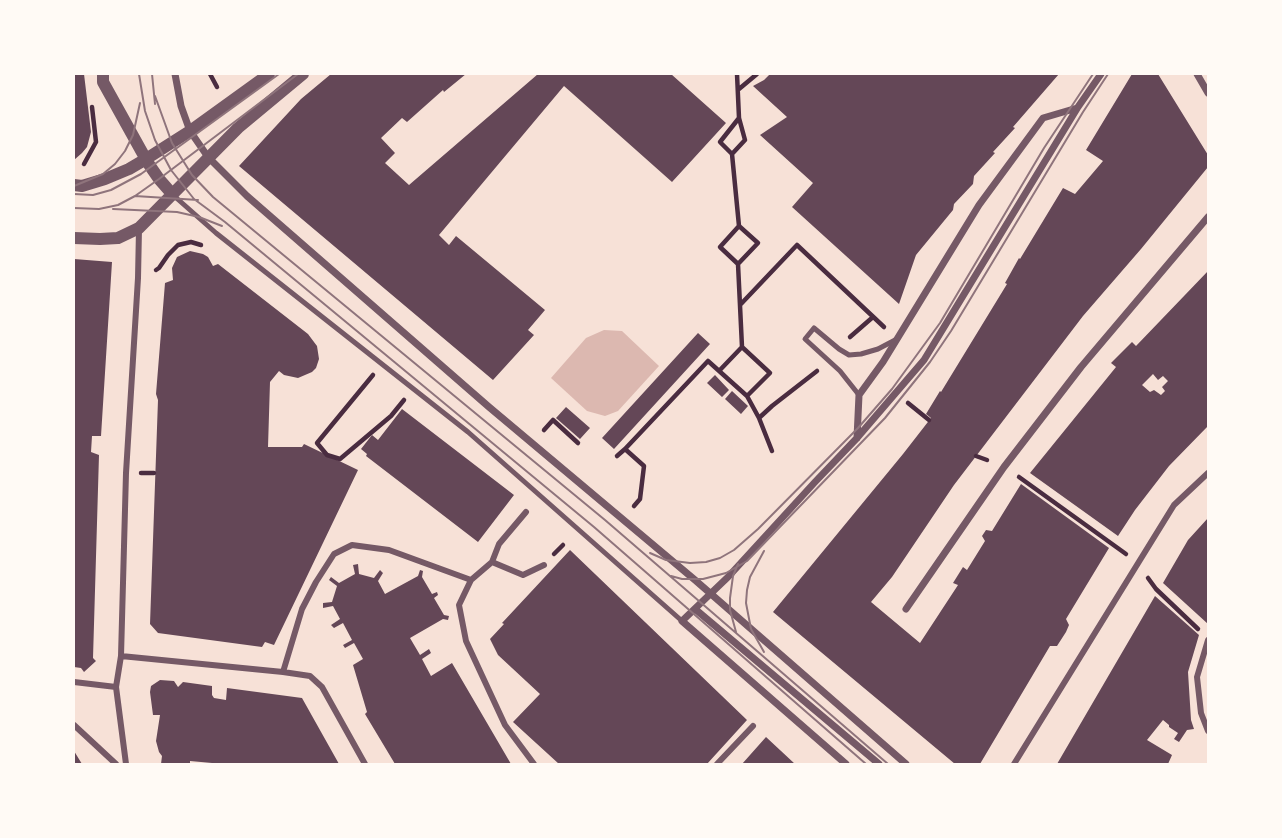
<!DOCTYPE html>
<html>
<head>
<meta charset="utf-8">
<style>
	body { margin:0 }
	#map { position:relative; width:1282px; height:838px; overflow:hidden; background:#f7e1d7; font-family:"Archivo Narrow",sans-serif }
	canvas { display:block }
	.frame { position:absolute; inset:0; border:75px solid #fffaf5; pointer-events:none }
</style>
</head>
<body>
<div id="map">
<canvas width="1282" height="838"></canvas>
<div class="frame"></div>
</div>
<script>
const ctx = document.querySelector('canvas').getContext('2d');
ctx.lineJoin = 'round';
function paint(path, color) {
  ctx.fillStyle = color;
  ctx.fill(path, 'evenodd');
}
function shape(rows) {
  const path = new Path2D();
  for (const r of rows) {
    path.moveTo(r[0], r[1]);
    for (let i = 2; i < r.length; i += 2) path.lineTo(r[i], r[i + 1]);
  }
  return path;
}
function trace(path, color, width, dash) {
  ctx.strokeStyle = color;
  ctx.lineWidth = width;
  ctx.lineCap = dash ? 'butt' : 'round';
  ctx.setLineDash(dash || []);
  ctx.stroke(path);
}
paint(shape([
	[604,330,622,331,659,366,618,411,605,416,587,411,551,378,586,338]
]), '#dcb8b0');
paint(shape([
	[74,74,84,74,91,132,87,147,82,153,74,160],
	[331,74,466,74,444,92,443,90,407,122,402,118,381,138,395,153,385,163,409,185,538,74,671,74,726,123,672,182,564,86,439,235,449,245,456,236,545,310,528,330,534,335,493,380,239,166,301,99],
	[770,74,1059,74,1013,127,1015,128,993,152,995,153,974,176,973,184,954,204,953,210,916,255,899,304,792,207,813,183,760,135,787,117,753,86,764,80],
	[1132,74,1158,74,1208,155,1208,167,1141,249,1083,316,954,485,892,577,871,602,920,643,958,585,953,583,963,567,967,570,985,541,982,536,986,530,992,531,1021,484,1109,548,1066,619,1069,625,1066,632,1057,646,1050,646,980,764,955,764,773,612,903,454,931,418,926,414,940,391,941,392,1007,284,1005,283,1019,258,1020,259,1063,188,1075,194,1103,161,1086,150],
	[190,251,203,254,208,257,213,266,218,264,308,334,317,346,319,359,316,368,312,372,298,378,284,375,279,371,270,382,268,447,302,447,304,444,358,470,274,645,265,642,262,647,158,633,150,624,158,400,156,394,165,283,173,280,172,268,177,257],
	[74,259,112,262,101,436,92,436,91,452,99,455,93,658,96,661,84,672,81,668,74,667],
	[1208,271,1208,422,1207,423,1208,426,1169,466,1135,510,1118,536,1030,473,1116,367,1111,363,1132,342,1136,346],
	[1153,374,1158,380,1163,376,1168,381,1162,387,1165,391,1161,395,1154,390,1150,392,1142,385],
	[698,333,710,344,614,449,602,438],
	[715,375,729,390,722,397,707,383],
	[732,391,748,406,741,414,725,399],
	[566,407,590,428,580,439,556,418],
	[402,409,514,495,478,542,366,456,367,454,361,449,372,435,378,440],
	[1208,518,1208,624,1163,583,1188,540],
	[570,550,747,720,707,764,559,764,513,722,540,694,498,655,490,639,504,624,502,623],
	[358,564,359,574,374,578,380,570,383,573,378,581,385,594,418,576,420,570,423,571,422,577,432,594,437,592,438,595,434,598,444,615,449,616,448,620,443,619,410,638,420,655,429,649,431,653,422,659,431,676,452,663,511,764,395,764,365,714,367,712,353,665,363,659,354,643,345,648,343,645,352,640,343,623,334,628,331,625,340,619,333,606,323,608,323,603,332,602,337,586,329,580,331,577,339,583,355,574,353,565],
	[1155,596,1199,635,1188,672,1191,720,1194,729,1187,730,1179,742,1174,739,1178,733,1169,727,1169,725,1163,720,1147,740,1172,755,1168,764,1057,764],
	[160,680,174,681,178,687,183,682,212,686,212,695,214,698,226,700,227,688,302,698,339,764,223,764,190,761,190,764,161,764,162,756,159,752,156,741,160,715,153,715,150,692,151,686],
	[766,737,795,764,742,764],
	[74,751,82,764,74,764]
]), '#644757');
trace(shape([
	[210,74,217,87],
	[739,89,757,74],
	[732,154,745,140,739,118,737,74],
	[84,164,96,142,92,107],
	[739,226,720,247,738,264,742,347,770,373,747,396],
	[738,264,758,243,739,226,732,154,720,142,739,118],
	[156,270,159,268,168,255,178,245,191,242,201,245],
	[740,305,797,245,884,327],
	[850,337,873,317],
	[719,371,742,347],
	[373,375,317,443,327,455,340,459,391,416,404,400],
	[908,403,929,420],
	[759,418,772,406,817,371],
	[544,430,553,420,578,443],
	[617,456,625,449],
	[976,456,987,460],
	[141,473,154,473],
	[1019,477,1126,554],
	[634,506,640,499,644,466,625,449,708,361,747,396,759,418,772,451],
	[554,554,563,545],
	[1148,578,1156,589,1198,629]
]), '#4a2c40', 4.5);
trace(shape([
	[173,195,216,233,468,432,682,621],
	[859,395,840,371,805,339,814,328,839,349,849,355,861,354,878,349,897,339]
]), '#755966', 5);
trace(shape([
	[492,562,523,575,544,565],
	[471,580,459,605,466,641,505,725,534,764],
	[1208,640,1197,677,1201,713,1208,731],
	[121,656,283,672,310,676,322,687,365,764],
	[283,672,302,609,316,582,334,554,352,545,389,550,471,580,492,562,499,544,526,512],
	[74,682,116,687],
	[74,725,116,764],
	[126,764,116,687,121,656,126,473,138,278,139,229],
	[717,764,753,726],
	[1014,764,1174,505,1208,473]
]), '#755966', 6);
trace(shape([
	[175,74,181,106,190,131,208,157,247,196,489,407,695,580,906,764],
	[1197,74,1208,93],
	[857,438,859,395,883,362,979,205,1043,118,1077,108],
	[695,609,879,764],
	[906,609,1004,467,1081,367,1208,217],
	[846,764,682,621,728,577,815,482,857,438,924,360,1078,107,1101,74]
]), '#755966', 7);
trace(shape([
	[103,74,103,82,148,163,159,179,173,195],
	[74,185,82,186,105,179,129,169,146,159,190,131,269,74],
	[74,238,100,239,118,238,139,228,238,128,303,74]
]), '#755966', 12);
trace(shape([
	[139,74,145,111,155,140,171,170,194,199,225,222,594,527,866,764],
	[152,74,155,104],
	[155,96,172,143,192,175,213,197,605,520,888,764],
	[74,186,103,174,115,164,125,151,133,135,140,103],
	[74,194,93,195,111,190,141,174,279,74],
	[135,196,198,200],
	[74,208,99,209,118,205,135,196,159,179,298,74],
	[113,209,177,212,199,217,222,226],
	[764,551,750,577,747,590,746,603,751,629,764,652],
	[650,553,666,560,690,563,706,562,720,558,734,550,758,529,858,428,892,389,940,323,1044,148,1093,74],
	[671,576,682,579,703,579,726,573,747,561,885,418,930,362,951,331,1083,112,1108,74],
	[736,632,730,610,730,598,733,576,738,564]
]), '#8f747c', 2);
</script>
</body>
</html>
